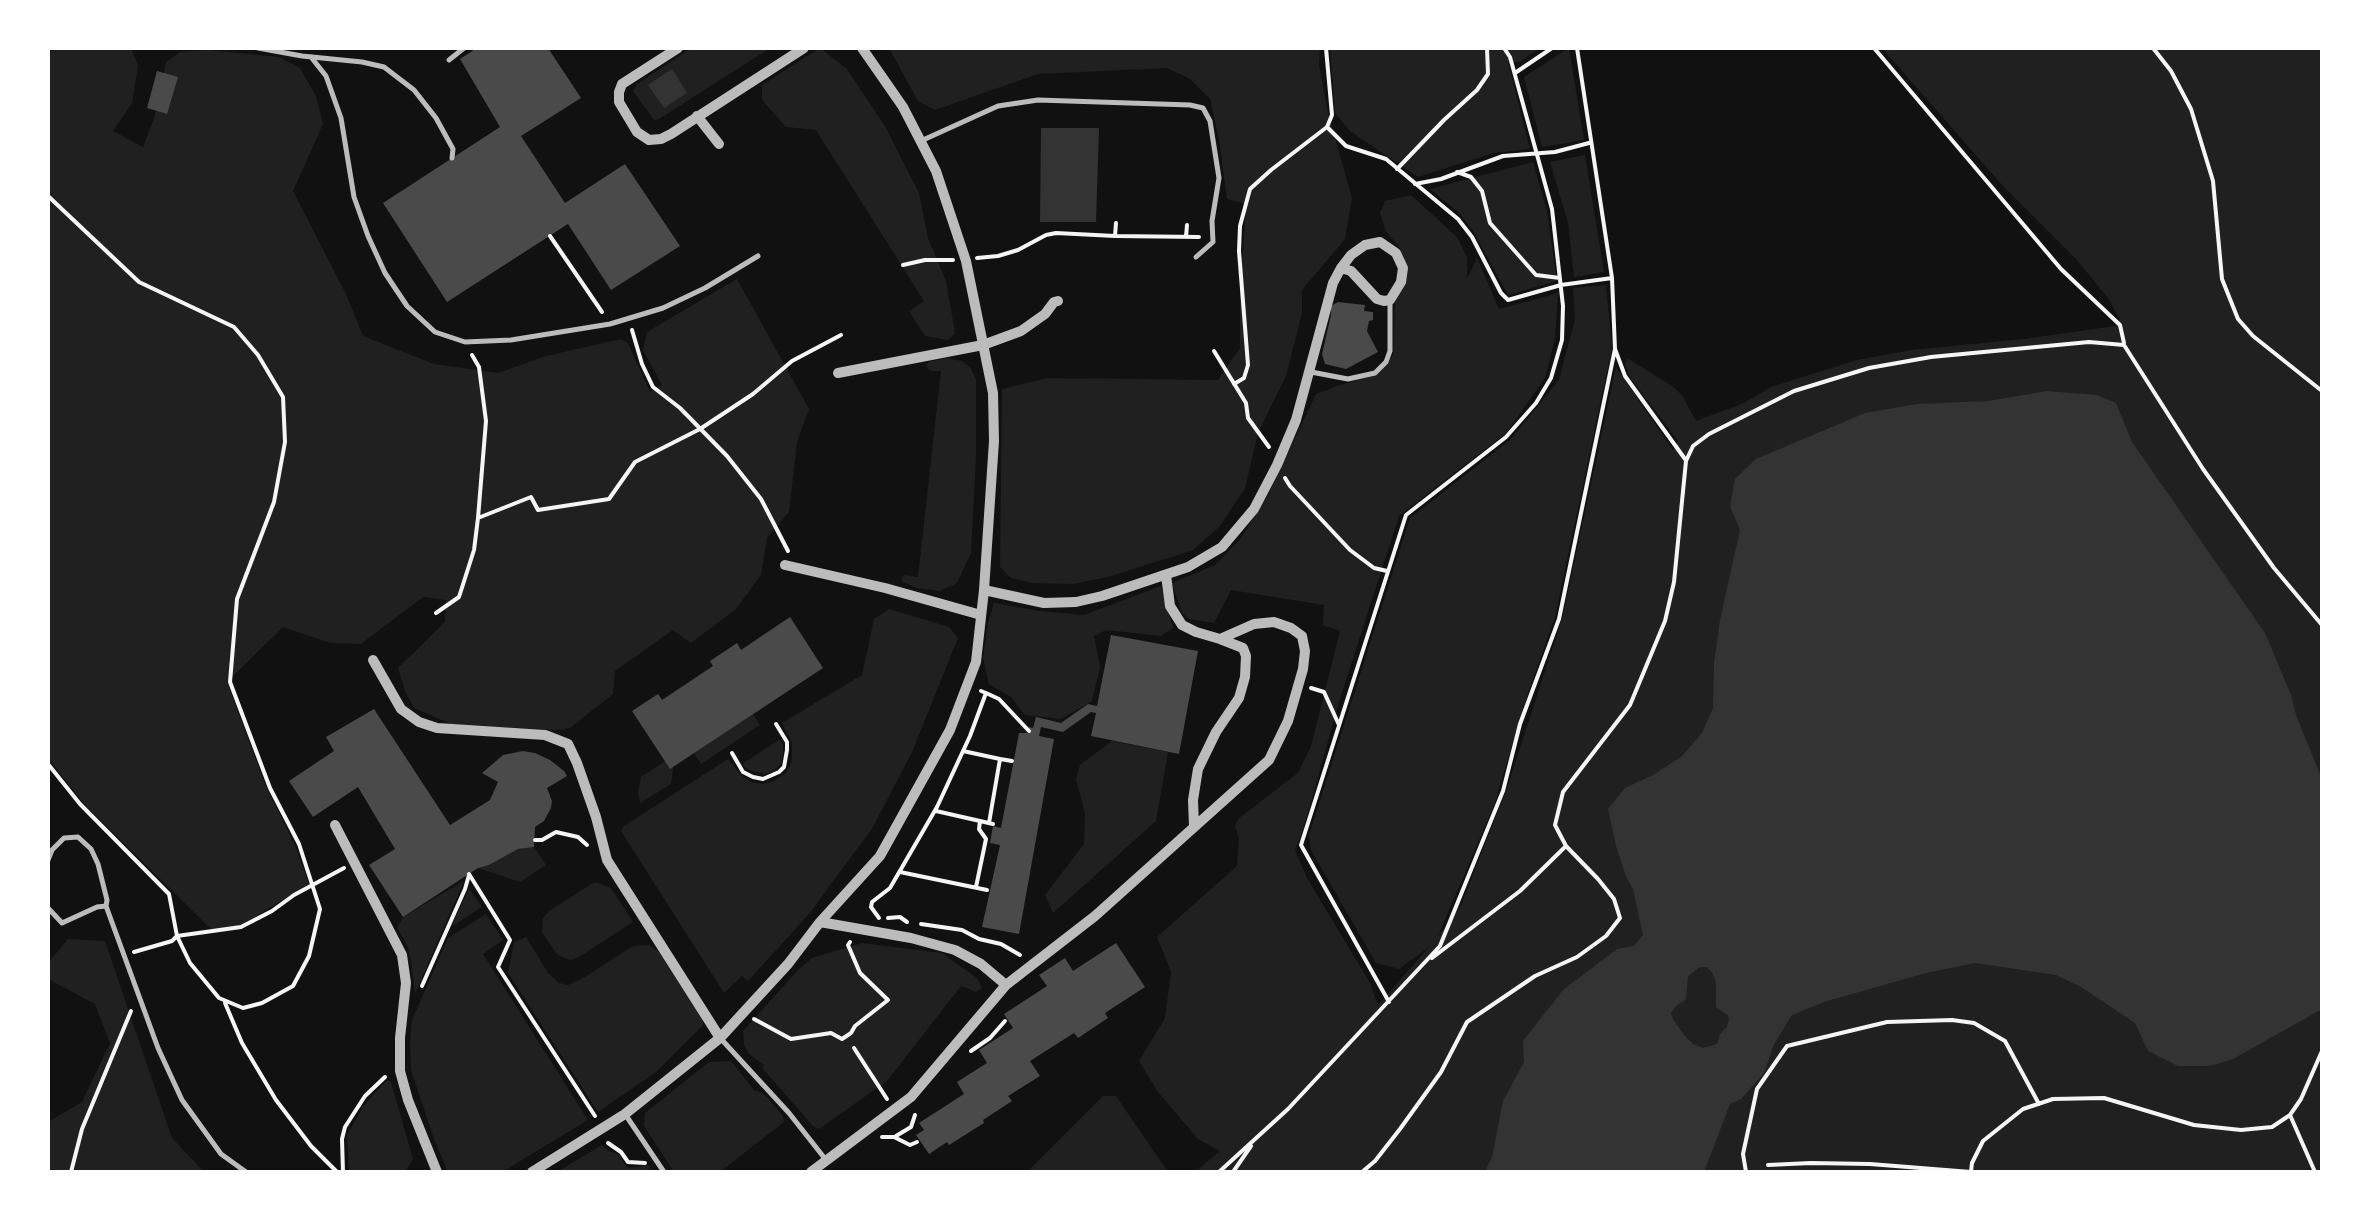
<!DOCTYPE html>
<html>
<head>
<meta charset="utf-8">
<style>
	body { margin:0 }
	#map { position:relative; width:2370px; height:1220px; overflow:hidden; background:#111; font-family:Overpass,sans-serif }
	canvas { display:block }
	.frame { position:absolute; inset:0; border:50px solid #fff; pointer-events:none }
</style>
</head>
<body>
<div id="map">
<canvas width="2370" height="1220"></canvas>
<div class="frame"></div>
</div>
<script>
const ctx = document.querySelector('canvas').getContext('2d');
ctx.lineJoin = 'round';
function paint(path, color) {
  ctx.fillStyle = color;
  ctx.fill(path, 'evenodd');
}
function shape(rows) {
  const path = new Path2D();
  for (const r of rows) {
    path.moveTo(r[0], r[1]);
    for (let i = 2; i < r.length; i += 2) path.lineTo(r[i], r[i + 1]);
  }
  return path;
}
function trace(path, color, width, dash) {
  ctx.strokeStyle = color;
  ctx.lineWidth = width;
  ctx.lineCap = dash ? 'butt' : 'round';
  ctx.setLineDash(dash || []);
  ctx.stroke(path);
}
paint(shape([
	[48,48,131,48,138,66,132,103,113,131,143,147,154,118,166,62,180,52,209,50,279,57,300,68,316,96,323,124,293,191,346,294,363,336,434,364,498,373,546,356,621,339,628,343,650,392,662,385,643,350,647,332,737,279,809,409,797,442,789,512,767,538,761,575,736,609,691,643,673,630,615,671,613,694,570,728,556,730,451,724,414,708,405,691,398,668,445,622,446,600,423,597,361,644,330,643,283,627,227,682,267,789,295,845,309,884,242,925,215,933,84,804,48,758],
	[692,48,770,48,659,119,654,120,633,91,637,84],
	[820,48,847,69,885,126,919,193,928,238,946,281,955,333,948,340,925,336,909,311,924,301,816,130,786,127,762,100,762,85],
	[889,48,1320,48,1319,64,1328,113,1352,198,1345,239,1302,290,1302,313,1286,376,1258,433,1245,488,1220,526,1193,550,1108,577,1073,584,1033,583,1011,578,1000,567,1002,389,1048,378,1218,380,1240,348,1240,298,1246,204,1227,199,1219,139,1210,99,1190,79,1167,68,1038,74,935,110,918,101],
	[1330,48,1539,48,1520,62,1508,62,1530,149,1494,153,1418,177,1350,131,1335,113],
	[1569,48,1584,140,1542,147,1524,77],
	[1882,48,2322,48,2322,1172,1195,1172,1220,1151,1198,1139,1158,1092,1139,1061,1165,1018,1171,972,1157,937,1237,866,1239,838,1235,826,1239,818,1298,773,1311,746,1340,631,1323,625,1324,605,1231,590,1214,623,1189,619,1182,613,1172,583,1215,565,1241,538,1268,495,1316,394,1340,385,1377,375,1393,355,1395,303,1404,282,1406,265,1399,247,1386,231,1380,213,1385,201,1411,195,1457,237,1467,257,1467,279,1477,258,1499,309,1558,293,1555,339,1545,378,1517,418,1505,434,1399,516,1339,702,1303,830,1295,850,1307,878,1370,983,1378,1005,1429,947,1399,969,1376,963,1311,850,1309,835,1410,518,1510,440,1559,380,1575,319,1573,288,1606,285,1612,348,1555,617,1524,705,1495,803,1438,936,1461,905,1506,791,1562,619,1616,367,1673,450,1678,441,1629,376,1625,364,1627,358,1672,386,1682,395,1696,421,1744,403,1771,387,1857,360,1912,350,2024,339,2115,326,2120,320,2108,298,2076,259,2002,185],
	[1585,155,1604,272,1574,277,1568,223,1550,162],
	[1533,162,1547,211,1557,281,1508,295,1473,231,1458,212,1430,189],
	[946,358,962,361,970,367,976,379,976,455,971,553,957,583,940,591,917,588,903,582,901,578,904,575,918,577,941,371,931,371,926,366,929,362],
	[1161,586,1173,628,1161,636,1106,630,1094,636,1100,667,1092,701,1061,719,1025,715,1011,697,989,684,983,658,988,623,994,603,1040,611,1084,615],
	[889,609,949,627,958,638,912,752,873,827,809,914,748,981,742,976,724,993,621,831,624,826,728,759,741,775,751,782,762,784,772,782,786,773,792,760,792,743,782,723,862,675,874,619],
	[753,714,760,725,701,764,694,753],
	[780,739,783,744,783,753,781,764,773,771,765,774,755,772,746,768,742,764],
	[1112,741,1168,752,1156,821,1053,913,1045,895,1084,844,1085,813,1076,779,1080,765],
	[665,761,673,767,671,784,640,803,638,793,641,777],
	[534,847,546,865,520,882,478,868,489,865,518,849],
	[464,881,415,994,411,960,407,945,397,928,403,917],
	[593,883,598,883,611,888,633,922,579,957,571,960,562,957,556,953,542,932,543,918,549,911],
	[469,888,482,907,451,927],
	[486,914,503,940,483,954,588,1120,502,1172,448,1172,434,1139,411,1070,410,1042,412,1020,448,938],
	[526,937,548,973,559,983,568,985,585,977,633,946,649,945,663,955,703,1020,703,1025,656,1072,598,1112,508,973,514,942],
	[68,939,105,941,172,1138,204,1172,48,1172,48,1122,82,1102,110,1043,95,1004,48,979,48,963],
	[862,943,942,953,977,978,982,988,976,992,961,986,887,1081,819,1129,813,1126,762,1068,764,1065,749,1054,744,1045,743,1031,798,970,812,958],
	[731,1061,755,1091,761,1092,767,1097,783,1116,784,1122,720,1172,674,1172,644,1126,645,1113,705,1065,710,1062],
	[387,1080,391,1082,413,1159,405,1172,349,1172,347,1135,364,1105],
	[1103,1096,1116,1096,1168,1172,1027,1172],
	[602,1145,610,1152,617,1153,628,1168,649,1165,652,1172,557,1172]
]), '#202020');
paint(shape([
	[672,69,687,93,664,108,648,85],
	[1041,128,1099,128,1096,222,1040,222],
	[2047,391,2097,395,2116,403,2132,442,2265,633,2291,695,2296,715,2322,779,2322,1009,2233,1059,2210,1066,2178,1066,2148,1051,2135,1023,2081,987,2056,975,1975,963,1926,973,1827,1001,1792,1015,1774,1044,1764,1073,1741,1099,1730,1104,1704,1172,1485,1172,1492,1157,1503,1101,1524,1062,1523,1041,1563,990,1617,949,1634,946,1643,935,1633,889,1626,876,1616,846,1608,809,1625,788,1653,775,1681,757,1702,733,1713,708,1714,663,1720,620,1740,530,1730,506,1735,479,1756,459,1865,413,1917,404,1988,401],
	[1700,967,1707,967,1712,972,1716,982,1716,1007,1728,1015,1729,1019,1727,1027,1720,1034,1717,1044,1703,1048,1693,1044,1684,1035,1673,1019,1671,1013,1676,1006,1686,999,1688,976]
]), '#333');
paint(shape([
	[477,48,548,48,581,98,521,136,565,203,625,164,680,246,611,290,568,224,447,302,383,203,500,127,460,59],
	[157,71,178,77,167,114,147,108],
	[1338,302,1365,305,1364,311,1373,312,1373,320,1369,321,1367,331,1378,352,1346,369,1325,364,1322,354,1331,315,1331,306],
	[790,617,823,668,670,769,632,711,658,694,662,700,713,666,710,661,737,643,741,650],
	[1111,635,1198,651,1179,754,1091,736,1096,713,1091,712,1063,732,1041,727,1039,736,1054,739,1019,934,982,927,1000,845,990,843,993,826,1001,828,1019,733,1028,733,1029,727,1033,728,1036,717,1061,723,1088,704,1097,706],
	[374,709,450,825,490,800,498,782,482,773,503,755,523,751,535,753,550,760,564,771,567,776,547,788,552,801,551,808,544,821,535,827,534,847,518,849,489,865,478,868,403,917,369,865,395,849,358,787,313,817,289,781,334,751,326,737],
	[1116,943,1145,987,1105,1013,1108,1018,1078,1038,1074,1033,1030,1061,1040,1076,1008,1096,1012,1101,983,1120,984,1123,949,1145,947,1142,929,1154,916,1135,924,1130,919,1123,964,1094,957,1082,987,1063,979,1050,1013,1028,1004,1014,1047,986,1039,975,1065,958,1073,971]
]), '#4a4a4a');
trace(shape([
	[1326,48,1332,115,1327,127,1346,146,1386,159,1458,219,1472,237,1501,293,1508,300,1561,285,1612,278],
	[1874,48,2061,269,2120,325,2124,343],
	[2153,48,2171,71,2191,109,2213,181,2222,279,2238,319,2253,336,2322,391],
	[1515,73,1552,48],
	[1397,169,1444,120,1477,90,1488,74,1487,48],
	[1457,172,1471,177,1482,191,1490,223,1536,275,1560,278],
	[1415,184,1441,179,1503,156,1555,152,1589,143],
	[48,196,139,282,234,327,258,355,283,397,285,442,274,502,237,599,230,682,270,788,299,844,320,909,309,956,293,986,262,1003,243,1008,219,998,190,963,177,936,169,894,80,804,48,764],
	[550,236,602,312],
	[1115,236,1199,237],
	[1186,237,1187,225],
	[977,258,998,256,1018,250,1046,235,1056,233,1115,236,1116,223],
	[903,265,925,260,953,260],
	[632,330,642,364,653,387,680,408,727,456,761,499,788,551],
	[1615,349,1625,376,1685,459],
	[1214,351,1246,403,1248,418,1269,447],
	[472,355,479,367,486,421,478,518],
	[1234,384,1244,378,1248,365,1239,251,1240,226,1250,189,1271,170,1327,127],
	[1285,478,1290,486,1350,550,1374,568,1387,571],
	[436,613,459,597,474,550,478,518,531,497,538,510,609,499,635,462,700,429,753,394,792,361,841,335],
	[1311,688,1324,692,1339,725],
	[986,693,999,699,1029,731],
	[963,751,1000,759,989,823],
	[732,753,743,772,753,777,763,779,779,772,784,767,787,750,787,742,776,724],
	[1000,759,1012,761],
	[936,811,980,821],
	[535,840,542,840,556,832,578,837,587,845],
	[900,872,987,890],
	[469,874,510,940,498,967,595,1116],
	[976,887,986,839,979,829,980,821,993,824],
	[879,918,871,907,872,902,890,888,937,807,970,736,986,693,981,691],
	[888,918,900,917,907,922],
	[921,924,962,930,979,939,1001,944,1020,955],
	[134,952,172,941,177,936,241,927,272,911,294,895,344,868],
	[1432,958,1520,891,1566,846],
	[422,986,465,889,469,875],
	[1389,1002,1301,845,1406,515,1506,437,1536,403,1551,378,1562,340,1563,306,1552,209,1510,57,1504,48],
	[225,1003,242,1043,276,1100,311,1146,337,1172],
	[754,1019,791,1039,831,1033,842,1039,851,1033,855,1026,888,1000,860,973,848,945,850,942],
	[854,1048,887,1099],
	[971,1051,990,1038,1005,1021],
	[2290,1115,2315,1172],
	[896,1136,911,1127,915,1115],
	[882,1137,894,1137,910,1145,917,1142],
	[608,1143,621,1152,628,1162,645,1163],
	[1768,1165,1811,1163,1870,1164,1971,1172],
	[71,1172,82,1129,131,1011],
	[343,1172,342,1139,345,1127,365,1096,385,1077],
	[1219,1172,1288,1109,1440,946,1503,791,1520,724,1559,619,1615,349,1612,278,1577,48],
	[1233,1172,1251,1146],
	[1362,1172,1375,1161,1400,1129,1441,1072,1467,1022,1535,976,1577,957,1606,936,1620,918,1614,899,1598,879,1566,846,1555,825,1563,792,1630,705,1665,621,1674,582,1686,461,1693,446,1709,434,1794,391,1869,368,1931,357,2089,342,2124,345,2203,469,2274,568,2322,625],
	[1746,1172,1743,1154,1757,1089,1787,1046,1887,1022,1952,1020,1974,1023,2005,1041,2039,1104],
	[1971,1172,1972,1163,1983,1141,2023,1109,2053,1099,2104,1098,2194,1125,2241,1130,2272,1127,2290,1115,2301,1099,2322,1051]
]), '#f5f5f5', 4);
trace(shape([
	[258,48,302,56,362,62,384,67,414,90,436,118,453,149,452,158],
	[311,57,326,76,341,118,354,197,368,236,385,273,407,306,435,332,465,342,511,340,610,324,663,308,705,288,758,256],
	[449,60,464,48],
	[923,140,998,106,1038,100,1190,105,1203,108,1210,121,1219,178,1212,221,1213,242,1196,257],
	[1311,372,1348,379,1375,373,1386,362,1390,351,1390,300],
	[48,860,52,850,64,838,78,837,91,849,98,864,107,900,106,906,158,1048,182,1100,221,1154,246,1172],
	[48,908,62,923,97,907,106,906],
	[722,1040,789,1113,826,1160],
	[625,1114,664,1172]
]), '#bcbcbc', 5);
trace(shape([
	[678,48,622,84,619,92,619,102,637,132,649,140,661,139,671,134,804,48],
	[697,116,719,144],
	[838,373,983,345,1021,331,1045,314,1054,302,1058,301],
	[785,565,885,588,981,615],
	[984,590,1044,603,1076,602,1102,596,1188,567,1222,547,1254,509,1277,465,1296,420,1333,283,1341,268,1351,255,1365,245,1380,242,1396,253,1403,268,1401,282,1390,300,1384,301,1377,299,1351,271,1341,268],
	[373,660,401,709,419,722,437,728,545,735,568,744,577,763,596,817,607,860,720,1038],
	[335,825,402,955,406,983,400,1038,400,1071,408,1100,437,1172],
	[1194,826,1193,800,1198,769,1216,732,1239,698,1245,677,1246,656,1243,648,1220,639],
	[820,922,911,938,955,950,981,964,1006,985,1095,916,1269,760,1288,721,1303,669,1305,651,1302,636,1291,628,1274,622,1254,624,1220,639,1196,632,1182,625,1170,606,1166,575],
	[532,1172,625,1114,720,1038,788,964,820,922,880,856,950,730,976,662,984,590,994,441,993,393,966,261,936,171,903,107,862,48],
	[811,1172,911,1097,1006,985]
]), '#bcbcbc', 10);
</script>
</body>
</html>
